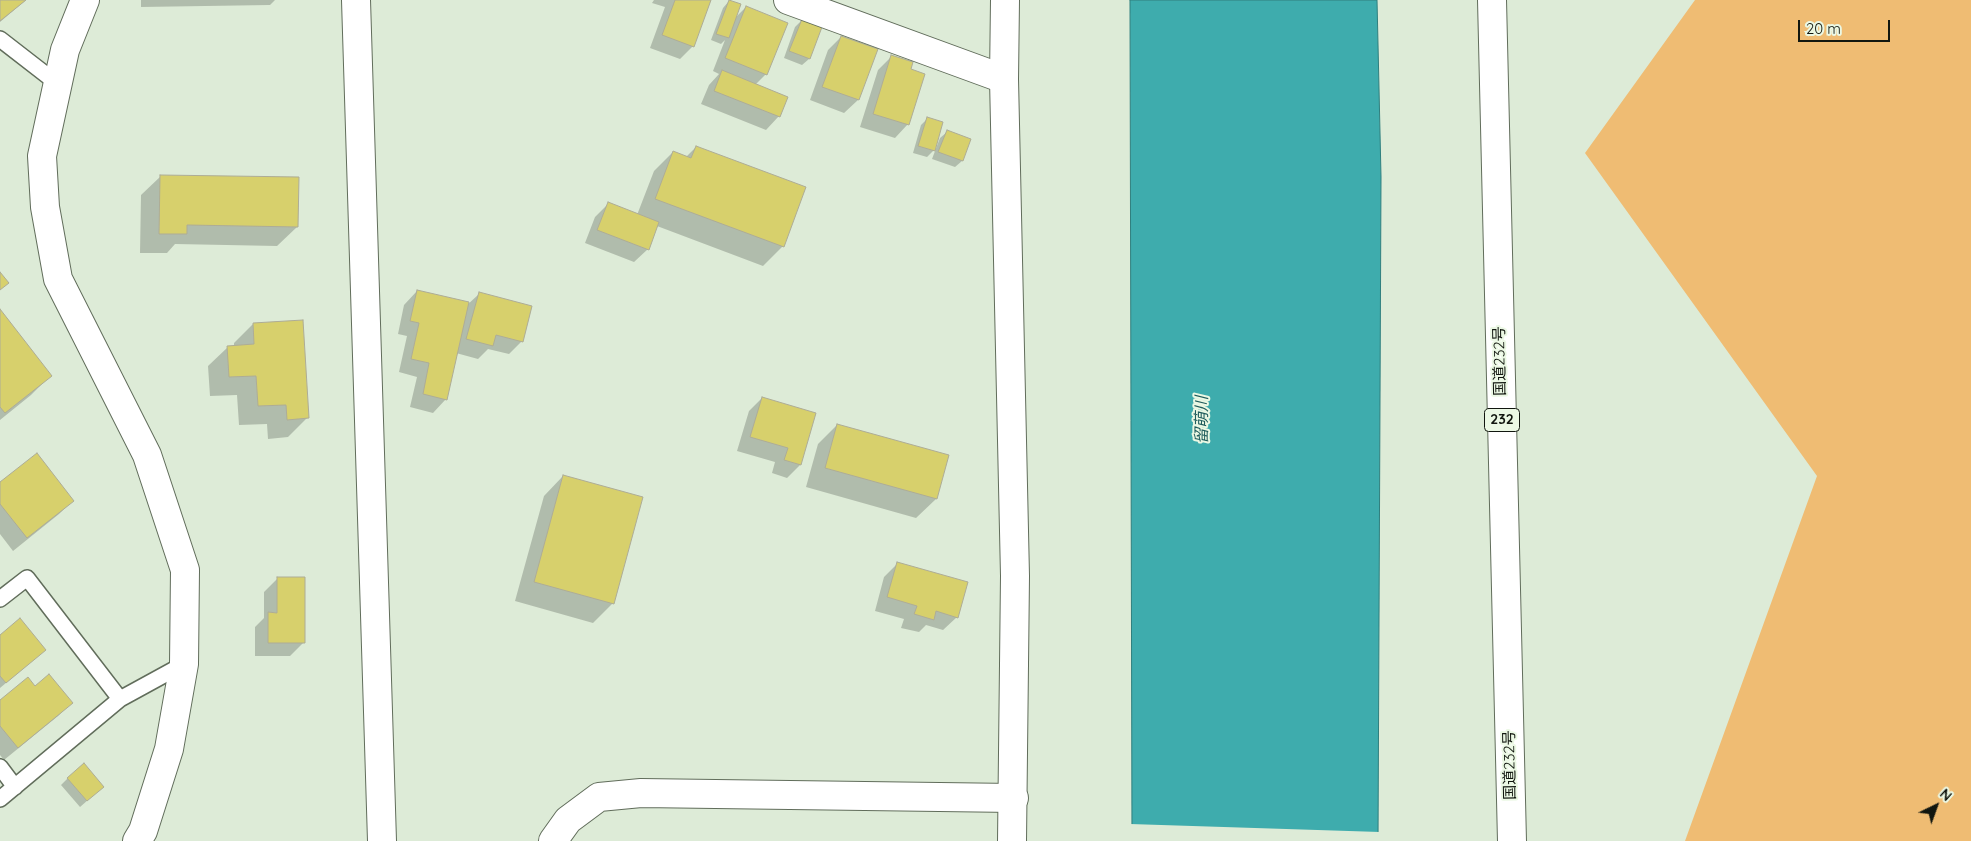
<!DOCTYPE html>
<html>
<head>
<meta charset="utf-8">
<style>
	body { margin:0 }
	#map { position:relative; width:1971px; height:841px; overflow:hidden; background:#ddebd7; font-family:Quicksand,sans-serif }
	canvas { display:block }
	.north { position:absolute; left:1911px; top:781px; width:50px; height:50px; -webkit-text-stroke:4px #ebf8e4; paint-order:stroke; rotate:42deg; font-size:14px; font-weight:700; line-height:20px; text-align:center; color:#11160f }
	.north::after { content:''; display:block; margin:auto; width:18px; height:22px; background:#11160f; clip-path:polygon(50% 0,100% 100%,50% 72%,0 100%) }
	.scale { position:absolute; left:1798px; top:20px; width:92px; height:22px; box-sizing:border-box; border:2px solid #11160f; border-top:0; padding-left:6px; font-size:15px; line-height:18px; white-space:nowrap; color:#11160f; -webkit-text-stroke:4px #ebf8e4; paint-order:stroke }
</style>
</head>
<body>
<div id="map">
<canvas width="1971" height="841"></canvas>
<div class="north">N</div>
<div class="scale">20 m</div>
</div>
<script>
const ctx = document.querySelector('canvas').getContext('2d');
ctx.lineJoin = 'round';
function paint(path, color) {
  ctx.fillStyle = color;
  ctx.fill(path, 'evenodd');
}
function shape(rows) {
  const path = new Path2D();
  for (const r of rows) {
    path.moveTo(r[0], r[1]);
    for (let i = 2; i < r.length; i += 2) path.lineTo(r[i], r[i + 1]);
  }
  return path;
}
function trace(path, color, width, dash) {
  ctx.strokeStyle = color;
  ctx.lineWidth = width;
  ctx.lineCap = dash ? 'butt' : 'round';
  ctx.setLineDash(dash || []);
  ctx.stroke(path);
}
function write(font, color, halo, rows, align = 'center') {
  ctx.font = font + ' Quicksand,"Noto Sans JP",sans-serif';
  ctx.lineWidth = 4;
  ctx.setLineDash([]);
  ctx.textBaseline = 'middle';
  ctx.strokeStyle = halo;
  ctx.fillStyle = color;
  for (const [text, x, y, turn = 0] of rows) {
    ctx.save();
    ctx.translate(x, y);
    ctx.rotate((+turn || 0) * Math.PI / 180);
    ctx.textAlign = isNaN(turn) ? turn : align;
    if (halo) ctx.strokeText(text, 0, 0);
    ctx.fillText(text, 0, 0);
    ctx.restore();
  }
}
paint(shape([
	[1695,0,1971,0,1971,841,1685,841,1817,476,1585,153]
]), '#efbc73');
const water = shape([
	[1130,0,1377,0,1381,177,1378,841,1132,841,1130,0]
]);
paint(water, '#3eacad');
trace(water, '#307f7e', 1);
paint(shape([
	[1130,824,1380,832,1380,841,1130,841]
]), '#ddebd7');
paint(shape([
	[0,0,26,0,0,22],
	[141,0,275,0,270,5,141,7],
	[654,0,710,0,693,46,680,59,650,48,665,7,652,3],
	[729,1,734,19,746,7,766,74,755,85,779,116,766,130,701,104,709,85,719,74,713,71,725,40,721,44,711,40,723,8],
	[802,20,809,59,802,65,784,58,795,27],
	[841,37,876,50,858,100,844,113,810,100,828,50],
	[891,57,909,70,908,124,895,138,860,127,878,70],
	[927,119,934,150,927,157,913,153,921,125],
	[947,132,969,140,962,161,955,167,932,159,940,138],
	[696,147,783,246,763,266,657,226,648,249,634,262,585,243,595,217,608,204,637,215,654,171,673,152,686,157],
	[161,176,297,227,277,246,175,244,167,253,140,253,141,195],
	[417,291,466,306,479,294,522,341,509,354,488,349,478,359,456,353,446,399,433,413,410,407,417,377,399,372,407,336,398,334,404,305],
	[0,311,50,376,31,395,0,420],
	[253,324,307,418,288,437,268,439,267,424,239,425,237,395,210,396,208,366,228,347,234,347,234,343],
	[762,398,815,414,800,465,787,478,772,473,775,462,737,451,749,411],
	[837,425,948,456,936,499,916,518,806,487,818,444],
	[563,476,613,603,593,623,515,601,544,496],
	[0,484,73,500,59,514,13,551,0,534],
	[897,564,957,617,943,630,926,625,919,632,901,628,904,619,875,611,884,577],
	[277,579,304,642,290,656,255,656,255,627,264,618,264,592],
	[0,636,45,650,0,688],
	[35,687,71,703,58,716,4,760,0,755,0,702],
	[68,778,96,793,80,807,61,785]
]), '#0003');
const building = shape([
	[0,0,26,0,0,21,0,0],
	[675,0,711,0,694,47,662,35,675,0],
	[729,0,741,4,729,38,716,34,729,0],
	[746,6,788,23,767,75,725,58,746,6],
	[802,19,822,27,810,59,789,51,802,19],
	[841,36,878,49,859,100,822,87,841,36],
	[891,55,913,62,911,69,925,74,909,125,873,114,891,55],
	[722,70,788,97,780,117,714,91,722,70],
	[927,117,943,122,935,151,918,146,927,117],
	[947,130,971,139,963,161,938,152,947,130],
	[696,146,806,187,784,247,655,199,673,151,691,158,696,146],
	[160,175,299,177,298,227,187,225,187,234,159,234,160,175],
	[608,202,659,222,649,250,597,230,608,202],
	[0,272,9,283,0,290,0,272],
	[417,290,469,302,447,400,423,394,429,363,411,359,419,323,410,321,417,290],
	[479,292,532,306,523,342,496,335,493,346,466,339,479,292],
	[0,309,52,376,5,413,0,407,0,309],
	[303,320,309,418,287,420,286,405,258,406,256,376,229,377,227,346,254,344,253,323,303,320],
	[762,397,816,413,801,465,784,460,788,448,750,437,762,397],
	[837,424,949,455,937,499,825,468,837,424],
	[37,453,74,501,27,538,0,504,0,482,37,453],
	[563,475,643,497,614,604,534,582,563,475],
	[897,562,968,582,958,618,936,611,934,620,914,614,917,606,887,597,897,562],
	[277,577,305,577,305,643,268,643,268,612,277,613,277,577],
	[20,618,46,650,6,683,0,676,0,635,20,618],
	[49,674,73,703,18,748,0,726,0,700,28,677,35,686,49,674],
	[84,763,104,787,87,801,67,778,84,763]
]);
paint(building, '#d7d06c');
trace(building, '#adac96', 1);
const service = shape([
	[0,39,58,84],
	[0,599,27,578,120,699],
	[0,767,15,787],
	[0,799,120,699,184,664]
]);
const minor = shape([
	[788,0,1004,79],
	[553,841,568,820,599,797,641,793,1014,798]
]);
const tertiary = shape([
	[85,0,65,50,42,156,45,207,58,279,147,455,185,570,184,664,169,749,143,831,137,841],
	[356,0,382,841],
	[1005,0,1004,79,1015,576,1012,841]
]);
const trunk = shape([
	[1492,0,1512,841]
]);
trace(service, '#616d5b', 18);
trace(minor, '#616d5b', 30);
trace(tertiary, '#616d5b', 30);
trace(trunk, '#616d5b', 30);
trace(service, '#fff', 15);
trace(minor, '#fff', 28);
trace(tertiary, '#fff', 28);
trace(trunk, '#fff', 28);
for (const [x, y, w] of [
	[1502,420,35]
]) {
  const box = new Path2D();
  box.roundRect(x - w / 2, y - 11.5, w, 23, 4);
  ctx.fillStyle = '#ebf8e4';
  ctx.fill(box);
  trace(box, '#11160f', 1);
}
write('bold 14px', '#11160f', null, [
	["232",1502,420]
]);
write('15px', '#11160f', '#ebf8e4', [
	["国道232号",1500,361,-91],
	["国道232号",1510,765,-91]
]);
write('italic 16px', '#1f5c5c', '#ebf8e4', [
	["留萌川",1202,420,-90]
]);
</script>
</body>
</html>
